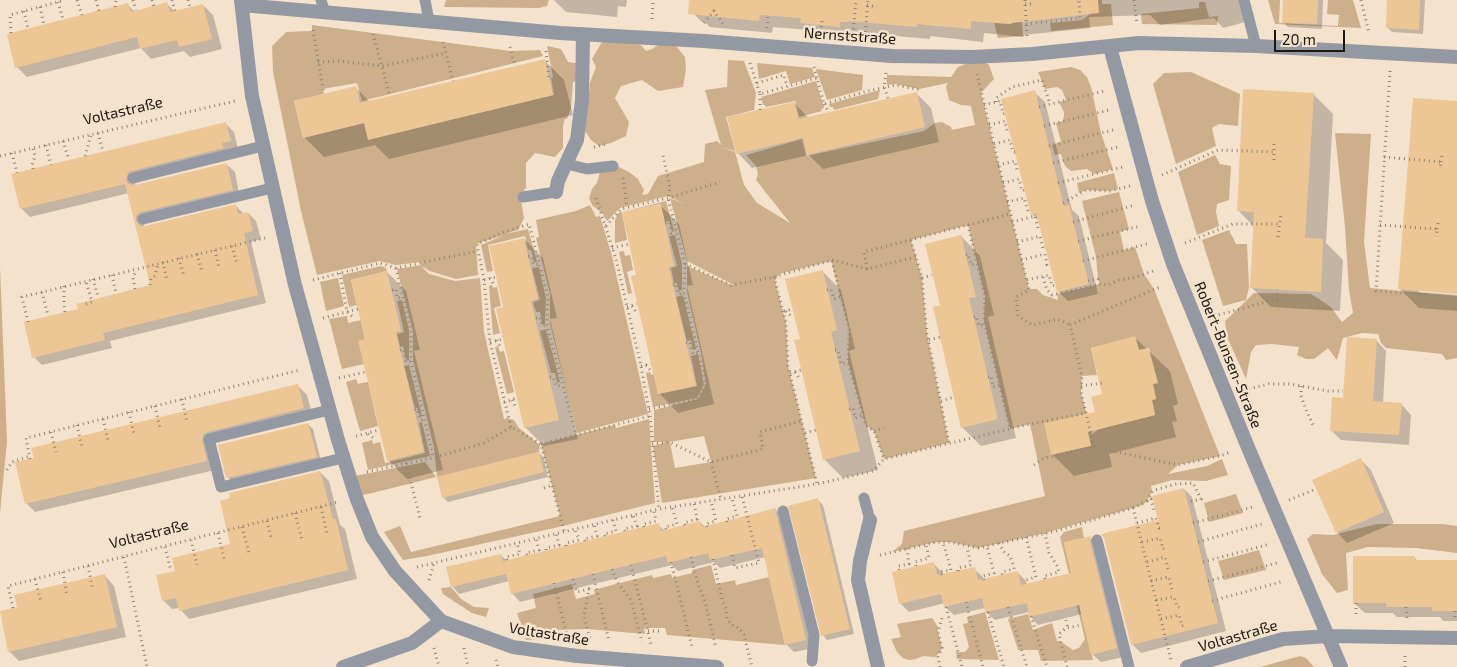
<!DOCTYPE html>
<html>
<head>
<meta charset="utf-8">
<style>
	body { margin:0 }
	#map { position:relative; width:1457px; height:667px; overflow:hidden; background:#f4e2cd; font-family:"Exo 2",sans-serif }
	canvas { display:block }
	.scale { position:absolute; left:1274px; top:30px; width:71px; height:22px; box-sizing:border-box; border:2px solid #1e1810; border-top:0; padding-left:6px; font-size:15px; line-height:18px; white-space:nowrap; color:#1e1810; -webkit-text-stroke:4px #f4e2cd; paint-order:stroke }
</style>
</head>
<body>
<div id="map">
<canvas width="1457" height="667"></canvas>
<div class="scale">20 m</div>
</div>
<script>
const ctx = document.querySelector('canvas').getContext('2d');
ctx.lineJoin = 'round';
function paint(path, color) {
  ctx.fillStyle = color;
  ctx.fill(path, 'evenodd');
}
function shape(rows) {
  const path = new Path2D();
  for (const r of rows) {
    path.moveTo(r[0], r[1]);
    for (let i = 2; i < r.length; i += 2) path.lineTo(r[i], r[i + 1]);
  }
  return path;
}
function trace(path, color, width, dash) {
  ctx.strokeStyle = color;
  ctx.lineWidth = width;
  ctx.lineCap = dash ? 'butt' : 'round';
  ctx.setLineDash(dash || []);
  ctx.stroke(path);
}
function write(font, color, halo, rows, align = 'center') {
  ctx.font = font + ' "Exo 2",sans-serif';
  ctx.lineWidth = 5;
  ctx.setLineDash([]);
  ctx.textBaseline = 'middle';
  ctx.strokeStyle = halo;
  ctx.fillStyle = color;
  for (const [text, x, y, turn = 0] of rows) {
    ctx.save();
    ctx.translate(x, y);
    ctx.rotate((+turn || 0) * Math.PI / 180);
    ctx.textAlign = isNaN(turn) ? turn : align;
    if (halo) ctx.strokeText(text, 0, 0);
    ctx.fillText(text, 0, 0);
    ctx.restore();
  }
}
paint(shape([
	[446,0,549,0,547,6,539,8,444,7],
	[1013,0,1020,0,1023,36,998,38,994,23,1011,24],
	[1093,0,1102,0,1102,4,1111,4,1113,25,1051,31,1050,23,1082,20,1094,11],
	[1268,0,1280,0,1279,23,1338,26,1339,15,1327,14,1328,0,1353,0,1361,28,1275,24],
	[1199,2,1205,2,1209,17,1218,16,1217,25,1142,24,1141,14,1199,8],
	[312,25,511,51,540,50,543,56,362,101,357,83,323,89,324,94,294,101,303,138,364,123,369,139,554,95,551,78,553,77,547,46,561,49,568,62,580,64,581,79,573,82,571,108,567,119,565,119,563,126,563,148,555,157,535,153,526,163,526,188,520,195,524,218,518,230,505,234,528,229,537,262,534,262,531,250,528,250,525,236,488,245,493,271,487,272,481,245,504,235,476,244,478,275,456,279,430,271,421,266,429,274,455,281,480,278,484,332,504,419,507,418,514,420,519,428,540,445,539,452,437,477,434,448,413,360,413,331,397,269,421,265,421,262,396,265,380,261,317,275,301,211,273,72,272,46,286,32,312,31],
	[622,41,641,45,646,51,652,49,665,41,677,47,685,57,686,69,683,87,658,91,642,80,621,86,615,98,629,122,626,136,611,143,599,146,591,140,581,125,589,94,590,83,596,67,592,59,602,42],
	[728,60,744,61,756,93,754,110,726,117,735,151,721,147,735,152,744,185,757,203,790,223,756,180,758,174,756,166,746,155,802,139,806,156,924,131,935,123,942,122,951,127,952,130,975,125,971,106,961,105,949,100,946,87,948,83,919,89,895,84,887,85,887,75,951,77,958,67,970,62,982,61,989,65,994,79,981,93,1029,289,1037,289,1043,295,1058,300,1057,294,1100,284,1098,279,1096,257,1082,201,1119,192,1129,229,1120,232,1124,250,1135,247,1144,274,1154,289,1220,456,1178,465,1168,474,1207,466,1222,459,1228,475,1206,481,1172,480,1151,486,1152,492,1147,501,1143,505,1045,533,978,548,950,542,937,542,892,552,902,544,904,531,1045,496,1030,424,1010,429,984,321,985,296,968,225,911,240,922,278,927,334,949,443,884,459,874,431,866,426,848,362,849,329,831,261,779,274,775,281,786,323,788,366,816,478,662,503,653,446,666,442,654,442,654,410,698,399,706,384,701,353,687,292,687,266,731,285,734,285,687,261,670,198,685,204,668,196,620,208,607,221,602,213,592,205,589,198,592,189,597,183,600,172,617,166,629,172,638,179,644,190,642,195,648,194,658,176,704,162,705,144,717,141,721,145,705,90,727,87],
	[1135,337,1139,350,1149,348,1158,383,1153,384,1156,399,1152,400,1155,415,1099,429,1092,434,1081,392,1082,376,1097,375,1091,348],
	[704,436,711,462,675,468,670,442],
	[757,63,812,68,815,77,790,84,786,71,759,79],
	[1071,67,1080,70,1087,77,1091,87,1101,133,1113,169,1094,174,1087,169,1071,171,1065,166,1061,154,1055,155,1052,145,1061,142,1056,123,1063,121,1064,116,1064,112,1059,102,1066,100,1062,90,1057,87,1045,89,1038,72],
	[816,69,863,75,862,90,827,100],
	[1191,72,1240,94,1238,126,1219,124,1212,128,1216,146,1176,164,1153,84,1164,73],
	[816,81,824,108,821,109,822,111,799,117,795,101,766,107,765,105,763,105,761,97],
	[880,90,878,99,834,110,833,107,830,107,829,104],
	[1335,133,1371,134,1364,242,1370,288,1457,296,1457,358,1446,360,1442,354,1386,348,1381,343,1378,334,1362,333,1343,338,1337,360,1328,348,1314,359,1306,359,1297,355,1299,347,1272,344,1256,345,1251,352,1246,379,1227,337,1225,321,1254,293,1311,294,1331,307,1342,322,1353,313,1349,290,1345,227],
	[1215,155,1220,164,1231,166,1229,200,1217,204,1216,212,1219,226,1197,235,1178,172],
	[1114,173,1118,189,1110,191,1086,190,1079,193,1077,183],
	[666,201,674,231,672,232,669,221,665,222,660,204,622,212,627,240,615,243,615,220,618,213],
	[590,205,596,217,600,216,612,256,648,414,577,433,550,324,550,294,536,238,539,237,536,220,576,211],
	[1229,230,1236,244,1247,244,1249,287,1246,300,1223,306,1202,240],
	[675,235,682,264,682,290,679,291,677,283,674,283,671,268,677,266,669,236],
	[624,251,625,256,630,255,633,270,627,272,632,293,628,294,619,252],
	[381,266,386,268,387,271,351,280,357,305,349,307,342,275],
	[0,267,7,441,0,513],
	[539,267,546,298,545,324,542,324,540,312,536,312,533,302,540,300,532,268],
	[338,278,344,306,326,311,320,282],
	[492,285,493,288,497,287,501,306,494,308,500,333,493,335,489,286],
	[683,295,696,349,693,350,691,340,687,341,676,297],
	[402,300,409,330,409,360,406,360,403,346,400,347,397,334,404,332,397,301],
	[347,316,348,323,361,320,365,339,364,364,342,369,329,319],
	[546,329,560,382,557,383,555,373,551,373,540,331],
	[498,346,500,352,504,351,514,392,507,394,495,347],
	[698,354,704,385,697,398,653,407,646,373,650,372,651,375,654,374,658,394,697,386,691,356],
	[409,365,422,416,420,417,417,408,415,408,404,366],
	[356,379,358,384,368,382,378,426,360,431,346,382],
	[649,419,655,503,563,526,427,556,403,560,384,532,400,526,411,552,560,516,541,444,615,425,616,428],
	[422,422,430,456,368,470,362,443,372,440,373,444,380,442,385,463,425,453,419,423],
	[425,462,436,477,356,497,350,477],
	[1236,494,1243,513,1209,522,1204,503],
	[1377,524,1443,524,1457,526,1457,553,1416,548,1368,547,1346,553,1348,590,1337,593,1322,574,1307,539,1313,534,1333,535],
	[1082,527,1084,538,1064,543,1093,660,1041,661,1038,650,1018,650,1008,619,1028,614,1033,630,1052,623,1057,641,1060,641,1073,650,1079,648,1085,639,1060,537,1064,532],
	[1259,550,1266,570,1224,580,1218,561],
	[711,565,716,584,735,580,736,585,769,577,785,645,667,635,665,628,644,628,645,634,587,629,556,630,537,639,526,640,517,613,536,608,533,594,572,584,576,599,595,594,594,590,612,585,652,575,653,578,671,574,672,578,692,573,692,570],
	[451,587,461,599,474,607,489,608,486,617,472,613,458,604,443,594,441,588],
	[985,612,999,660,957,659,956,652,965,652,969,647,963,624,968,623,967,617],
	[932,618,938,627,938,632,942,648,940,652,935,657,923,656,916,659,909,660,903,658,897,652,891,639,901,637,897,624],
	[1300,656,1306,658,1314,667,1260,667]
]), '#cdaf8b');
paint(shape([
	[554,0,627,0,626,7,618,6,617,17,566,12],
	[689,0,1244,0,1249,21,1223,28,1214,18,1160,25,1150,15,1089,17,1090,28,1024,35,1024,37,984,33,983,42,930,36,930,39,861,33,861,35,853,34,852,39,814,36,809,30,773,27,772,33,710,27,705,22,702,22,689,9],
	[1284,0,1323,0,1322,29,1288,27,1283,22],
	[1389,0,1425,0,1423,34,1392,32,1387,27],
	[167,4,175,12,203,5,213,15,222,49,190,57,184,51,151,59,141,48,27,77,17,67,128,5,135,12],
	[544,60,564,80,573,115,389,159,375,145,324,157,304,137,355,87,370,102],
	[1034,92,1045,102,1072,210,1079,216,1098,294,1068,301,1058,291,1039,221,1032,214],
	[916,93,931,108,939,142,823,169,809,155,752,168,738,153,794,103,809,118],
	[1313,94,1333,114,1326,243,1343,260,1340,311,1271,307,1251,287,1254,227,1238,210],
	[1457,102,1457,292,1419,289,1419,292,1457,295,1457,311,1419,308,1399,288],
	[226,124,234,132,238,149,136,181,134,187,226,164,235,172,240,198,150,220,144,225,144,228,236,206,244,214,248,213,256,221,261,239,251,242,266,303,110,341,112,348,42,365,34,357,79,310,151,286,129,193,30,217,21,208],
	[660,205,679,224,693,285,687,286,714,404,678,413,660,394,638,275],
	[961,236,980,256,994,315,988,317,1016,438,981,446,962,427,941,306],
	[524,239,543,258,557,318,550,319,578,439,544,446,525,427,505,308],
	[822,271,841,290,855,349,849,351,878,470,843,478,824,459,801,340],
	[387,272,406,291,420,350,414,351,443,470,407,479,388,460,367,340],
	[1135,338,1170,371,1178,404,1173,406,1177,421,1172,422,1176,437,1109,454,1112,467,1074,476,1052,454,1096,413],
	[1376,340,1386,351,1383,403,1401,404,1411,415,1409,445,1341,440,1331,430,1344,399],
	[298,386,307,395,313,417,213,442,215,470,35,512,26,503],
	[308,424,313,429,321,461,232,482,228,477],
	[539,453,544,458,548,477,448,502,443,497],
	[1361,460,1371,470,1394,523,1347,543,1337,532],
	[320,472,329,481,340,525,345,529,357,579,189,619,179,608,172,609,163,600,176,572,231,545],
	[1184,489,1192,497,1226,631,1141,653,1132,644,1160,520],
	[818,500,823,505,854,634,827,640,823,635],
	[776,510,784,518,814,648,794,652,786,644,765,557,720,568,714,562,678,571,672,565,520,602,512,593,509,581,459,594,453,587,501,555,507,561,658,525,665,531,700,522,705,527],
	[1090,538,1099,546,1124,657,1101,662,1092,654,1082,614,1038,625,1030,616,1029,612,995,620,986,612,985,608,954,615,945,607,945,603,909,612,900,603,933,563,942,572,943,575,974,569,983,577,984,580,1018,573,1026,581,1027,585,1073,574],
	[1414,557,1418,561,1457,561,1457,621,1443,621,1440,617,1397,617,1393,613,1365,613,1354,603],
	[104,575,114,586,126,637,19,661,9,651,19,608]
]), '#0003');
paint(shape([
	[689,0,1098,0,1099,13,1012,23,1011,24,971,21,971,29,917,24,917,27,848,21,848,22,840,22,840,27,800,23,801,18,760,15,759,21,688,14],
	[1283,0,1318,0,1317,24,1282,23],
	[1387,0,1420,0,1419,30,1386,28],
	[167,2,170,12,203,4,212,39,179,47,177,40,140,49,137,37,15,68,7,34,128,3,131,12],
	[545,59,553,95,368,140,364,123,303,138,294,101,356,86,360,103],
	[1243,89,1314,93,1305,238,1323,239,1321,292,1250,288,1254,212,1237,211],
	[1035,90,1064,206,1069,205,1089,284,1057,292,1036,213,1031,215,1001,99],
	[917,92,925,127,807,155,803,138,736,154,727,117,794,102,799,119],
	[1413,98,1457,101,1457,294,1398,289],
	[226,122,231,141,222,143,223,148,131,171,128,173,126,179,128,184,135,185,227,163,233,190,141,212,136,216,136,221,140,226,145,226,236,204,238,214,248,212,253,231,244,233,258,295,103,333,105,340,32,358,24,322,78,309,76,304,150,285,125,184,20,209,11,174],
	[661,204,674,266,669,267,696,386,658,394,631,276,636,275,622,212],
	[961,235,976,297,969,298,998,419,961,428,933,307,940,305,925,244],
	[524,238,538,299,531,301,559,420,524,428,496,309,503,307,489,246],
	[823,270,837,330,831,332,860,451,823,460,794,340,800,339,785,279],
	[387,271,401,331,396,332,424,452,387,461,358,341,365,339,351,280],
	[1135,336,1139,350,1148,348,1158,383,1153,384,1156,399,1152,400,1155,415,1088,432,1091,446,1051,455,1044,423,1095,412,1091,397,1102,394,1091,348],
	[1347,337,1377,339,1373,401,1402,403,1399,435,1330,431,1332,397,1343,398],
	[298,384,304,408,204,433,202,440,207,461,25,504,15,462,34,458,31,448],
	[308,423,317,457,226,478,218,445],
	[539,452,544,472,442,498,437,477],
	[1361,458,1384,512,1336,533,1312,480],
	[320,471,333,519,336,519,348,570,179,611,176,598,162,601,156,575,175,571,172,558,230,544,220,501,230,498,229,493],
	[1184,488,1218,623,1131,645,1104,538,1101,534,1158,520,1152,496],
	[818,498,850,629,821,636,788,506],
	[776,508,776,513,806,640,785,645,762,548,710,560,708,553,668,563,666,556,511,594,503,561,659,523,661,531,700,521,702,527],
	[1091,536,1090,542,1117,648,1091,655,1079,605,1029,617,1027,603,985,612,982,598,944,607,941,594,899,604,892,572,934,562,937,575,975,567,978,580,1018,571,1021,585,1071,573,1064,542],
	[501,554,506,574,451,587,446,567],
	[1353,556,1415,556,1415,560,1457,560,1457,611,1432,611,1432,607,1386,607,1386,603,1353,603],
	[105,574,117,627,8,652,0,611,17,607,14,595]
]), '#edc696');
trace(shape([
	[77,0,82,15],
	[96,0,99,11],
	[133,0,136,10],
	[152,0,154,6],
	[172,0,175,11],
	[188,0,190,7],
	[1025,0,1027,37],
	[1134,0,1137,24],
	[1361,0,1369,33],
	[58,2,63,20],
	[1025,4,1032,4],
	[867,5,877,7],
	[40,7,44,25],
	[115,7,116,0],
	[24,11,28,29],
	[652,19,653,0],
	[704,23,714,11,723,24],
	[1026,24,1080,18,1079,0,1076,0],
	[767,28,768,16],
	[313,30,324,94],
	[821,32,822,20],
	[11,33,10,15,65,0],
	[373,34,390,96],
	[853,34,856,0],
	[865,37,868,0],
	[443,42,453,81],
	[510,47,515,66],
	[546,51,549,77],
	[318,62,338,61,382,66,446,53],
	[750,63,760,94,817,78,824,104,864,92,895,85,922,90],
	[814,67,817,78],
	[1390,71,1376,291,1425,295,1426,291],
	[886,73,884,87,888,98],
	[977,74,1029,290,1016,297,1018,316,1033,325,1058,319,1070,325],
	[757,83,784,75,787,86],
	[996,102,996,98,1012,87,1042,80,1050,104],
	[824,104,829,112],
	[984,105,1000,101,1003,114,1005,113],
	[1039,107,1104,91],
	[760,110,760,94],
	[989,125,1005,121,1007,132,1009,131],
	[1044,126,1109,110],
	[98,133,103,152],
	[63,141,69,160],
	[994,144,1010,140,1013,152,1015,152],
	[46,145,51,165],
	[1049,146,1113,130],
	[594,147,607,144],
	[12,153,17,173],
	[0,156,235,101],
	[85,156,91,135],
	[1384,157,1441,162,1440,169],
	[1274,160,1274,144],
	[1441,162,1442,155],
	[1053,163,1118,147],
	[998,165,1015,161,1017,170,1019,170],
	[33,169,32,165,35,156,33,148],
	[1162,175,1218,150,1274,152],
	[623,178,627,207],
	[1003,183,1019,179,1022,191,1024,190],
	[1058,183,1123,167],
	[596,198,616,259,641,366,650,416,659,509],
	[1007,202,1024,198,1028,211,1030,211],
	[1063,203,1086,190,1110,191,1130,186],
	[1012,222,1035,216,1038,228,1040,228],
	[1073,222,1135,205],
	[665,223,669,222,671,233,676,231],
	[968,225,985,296,984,321,1010,429],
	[1380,225,1437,229,1437,237],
	[606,226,621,209,668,198,720,182],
	[1437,229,1438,223],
	[1278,237,1281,214],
	[911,240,922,278,927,334,949,443],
	[1078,241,1141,226],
	[1017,242,1040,236,1043,248,1045,247],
	[1185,243,1233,224,1279,224],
	[232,246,237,264],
	[612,248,629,244],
	[215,250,219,268],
	[197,254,202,272],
	[966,255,968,254,971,265,978,263],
	[528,256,531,256,534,265,540,264],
	[179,258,184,277],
	[1021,260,1045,254,1047,265,1050,265],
	[832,261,849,329,848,362,866,426,874,431,884,459],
	[1083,261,1147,244],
	[163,262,167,281],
	[685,264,731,285,774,277,832,260,867,269,916,257],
	[396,268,411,331,411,361,433,457],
	[867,269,864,252,1010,214],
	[340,273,347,312,354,318],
	[112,275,116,293],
	[774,277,786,323,788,366,817,484],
	[1043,277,1047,290,1052,295,1100,284],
	[490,278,494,285],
	[922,278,932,275],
	[93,279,98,297],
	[313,280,380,263,396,268,478,251],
	[484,280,496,277],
	[1027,280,1049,275,1052,286,1055,285],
	[1088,281,1098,279,1100,284,1108,285,1119,280,1133,278,1156,270],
	[150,285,151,279,155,276,158,264],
	[673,285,676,284,678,294,684,293],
	[64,286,64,305,65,312],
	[135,289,133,278,136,270],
	[392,290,396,289,397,298,403,297],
	[827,290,831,289,834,299,841,297],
	[42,292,48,316],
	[86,304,92,302,86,281],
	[632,306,636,312],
	[627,307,637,304],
	[784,311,793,309],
	[786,311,791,316],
	[1214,316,1277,299,1277,289],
	[974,317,976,316,979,326,985,324],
	[323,318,358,309],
	[536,318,540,317,542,326,547,325],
	[28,322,22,297,265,238],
	[497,340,500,347],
	[929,340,940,337],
	[490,342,504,339],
	[686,343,690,342,693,354,699,353],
	[400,350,403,349,406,362,411,361],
	[835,350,838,350,841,364,848,362],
	[646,365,650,370],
	[641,366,651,364],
	[795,372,799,378],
	[790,373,801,370],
	[550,377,553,377,556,386,563,385],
	[988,377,991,376,993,387,999,385],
	[339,378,366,372],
	[1081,386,1102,383],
	[1301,386,1301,396,1305,407,1313,425],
	[1244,390,1269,384,1290,384,1328,391,1343,391],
	[182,399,187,422],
	[512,400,515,406],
	[941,401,954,397],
	[504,402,517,398],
	[155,406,160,428],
	[649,409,698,399,706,385,684,293,685,264,668,198,670,188,663,155],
	[849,409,853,408,855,418,863,415],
	[415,410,417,409,420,420,425,419],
	[129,412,134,434],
	[103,419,108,440],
	[77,425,82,447],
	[511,427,490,342,484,280,477,244,504,232,529,224,548,296,547,325,576,435],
	[874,431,884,428],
	[51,432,56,452],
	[805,433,816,430],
	[368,434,375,439],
	[356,436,379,430],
	[541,444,650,416],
	[652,444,669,442,711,462,763,449,760,432,802,421],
	[1094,447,1081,392,1082,376,1070,325,1162,286],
	[30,459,26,438,300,370],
	[711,462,721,499],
	[406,463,420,518],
	[1034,465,1044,458,1094,447,1178,465,1220,456,1230,452],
	[7,470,12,462,30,456],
	[367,472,436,457,484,443,511,427,541,444,564,531],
	[544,488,552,485],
	[1289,500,1316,489],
	[1147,501,1152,492,1155,490,1176,484,1193,483,1201,499,1188,502],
	[321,507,327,534],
	[1133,508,1151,499,1154,510,1155,509],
	[295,513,302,540],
	[267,521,271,537],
	[727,522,726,519,737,516,732,498],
	[1137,523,1156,518,1159,528,1160,528],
	[1193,523,1253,507],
	[685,525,684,523,697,519,694,503],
	[242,527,249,553],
	[644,527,643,524,656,521,654,510],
	[707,527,706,524,716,521,711,501],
	[666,529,665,527,677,524,672,507],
	[625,531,624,529,637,526,633,515],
	[218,533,224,559],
	[605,536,604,534,616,531,613,520],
	[1026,537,1036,577,1026,580,1027,583],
	[191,540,197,565],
	[585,541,584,539,597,536,594,524],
	[1142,542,1160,538,1163,549,1165,548],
	[1198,542,1262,524],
	[999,543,1003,551,1010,556,1014,567,1014,569,1002,572,1002,575],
	[566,546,566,543,579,540,575,529],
	[165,547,171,571],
	[546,550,546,548,559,545,556,533],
	[527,555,526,553,539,550,536,538],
	[732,555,735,568,759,563,742,496],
	[880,555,937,542,950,542,978,548,1056,531,1133,508,1171,660],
	[124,557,147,667],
	[691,557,698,584,705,601,716,648],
	[713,559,722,599,726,609,727,619,732,625,739,628,744,635,752,667],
	[507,560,506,557,520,554,517,542],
	[671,562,692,647],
	[1147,562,1165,557,1168,569,1170,568],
	[1203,562,1270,544],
	[631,565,651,644],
	[88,566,93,590],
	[916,566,915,562,929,558,926,543],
	[417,567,659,509,817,484,873,471,884,459,1030,424,1086,413],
	[612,569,617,582,631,600,642,642],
	[899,570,898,566,909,564,907,548],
	[958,571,958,568,971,565,967,547],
	[63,572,67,596],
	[593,574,609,641],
	[942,575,940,572,951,570,943,542],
	[35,579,41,602],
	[573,579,577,592,589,589,584,616,590,639],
	[1045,579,1044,576,1059,572,1057,566,1049,553,1045,533],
	[429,580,434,563],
	[984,580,983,576,994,573,987,546],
	[1151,581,1169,577,1172,590,1175,589],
	[1208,581,1277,563],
	[554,583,567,636],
	[1156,600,1174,597,1177,607,1180,607],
	[1212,601,1284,581],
	[966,602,983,667],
	[1356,603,1356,617],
	[946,607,962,667],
	[1008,607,1027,667],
	[1406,607,1407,619],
	[13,608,8,586,338,502],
	[1455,611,1455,620],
	[988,612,1004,667],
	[1031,616,1047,667],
	[1161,619,1179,615,1182,626,1184,625],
	[1066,620,1068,628],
	[648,631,663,631],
	[434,648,439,667],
	[464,648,468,667],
	[1405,656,1405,667],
	[496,660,498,667],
	[940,667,938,657,942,648,938,632,942,618],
	[1067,667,1059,634,1066,628,1081,625]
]), '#908475', 3, [1, 4]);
trace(shape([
	[321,0,325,13],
	[425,0,429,21],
	[1244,0,1256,46],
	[567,164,587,169,613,166],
	[133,178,263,146],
	[523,197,556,192],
	[143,219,272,188],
	[329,410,209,439,221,487,343,458],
	[864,498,870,520],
	[783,511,814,635,812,661],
	[1097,540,1129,667]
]), '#9498a2', 11);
trace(shape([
	[241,0,252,96,295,285,338,440,356,497,372,537,395,571,441,621,513,647,577,656,717,667],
	[242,5,560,33,704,41,892,56,973,57,1032,54,1139,43,1256,46,1457,57],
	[1110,47,1152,201,1173,264,1247,445,1341,667],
	[556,192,558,181,577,140,582,100,583,34],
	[870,520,860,561,858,580,878,667],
	[343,667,412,643,441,621],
	[1187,667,1283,639,1328,636,1457,638]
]), '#9498a2', 14);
write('15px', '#1e1810', '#f4e2cd', [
	["Nernststraße",850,36,4],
	["Voltastraße",123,111,-13],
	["Robert-Bunsen-Straße",1228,355,68],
	["Voltastraße",149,534,-14],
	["Voltastraße",549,634,9],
	["Voltastraße",1238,636,-16]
]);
</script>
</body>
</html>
